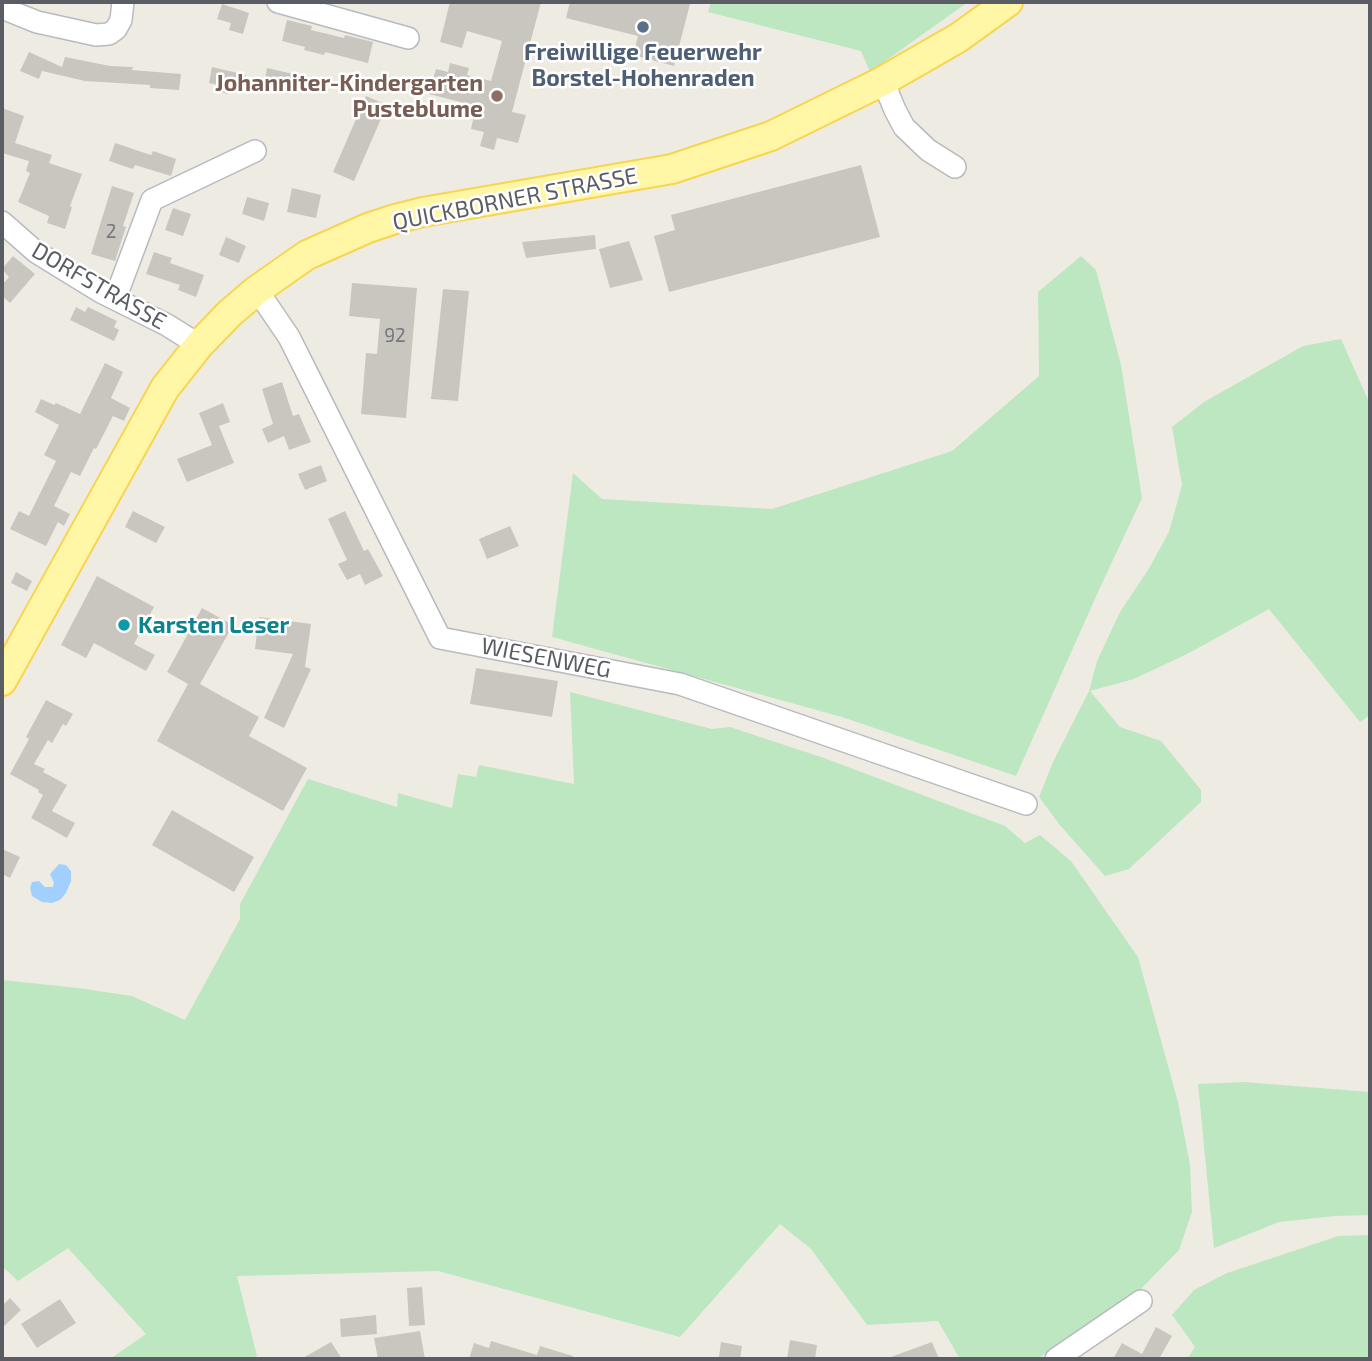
<!DOCTYPE html>
<html>
<head>
<meta charset="utf-8">
<style>
	body { margin:0 }
	#map { position:relative; width:1372px; height:1361px; overflow:hidden; background:#eeece2; font-family:"Exo 2",sans-serif }
	canvas { display:block }
	.frame { position:absolute; inset:0; border:4px solid #5a5e64; pointer-events:none }
</style>
</head>
<body>
<div id="map">
<canvas width="1372" height="1361"></canvas>
<div class="frame"></div>
</div>
<script>
const ctx = document.querySelector('canvas').getContext('2d');
ctx.lineJoin = 'round';
function paint(path, color) {
  ctx.fillStyle = color;
  ctx.fill(path, 'evenodd');
}
function shape(rows) {
  const path = new Path2D();
  for (const r of rows) {
    path.moveTo(r[0], r[1]);
    for (let i = 2; i < r.length; i += 2) path.lineTo(r[i], r[i + 1]);
  }
  return path;
}
function trace(path, color, width, dash) {
  ctx.strokeStyle = color;
  ctx.lineWidth = width;
  ctx.lineCap = dash ? 'butt' : 'round';
  ctx.setLineDash(dash || []);
  ctx.stroke(path);
}
function write(font, color, halo, rows, align = 'center') {
  ctx.font = font + ' "Exo 2",sans-serif';
  ctx.lineWidth = 5;
  ctx.setLineDash([]);
  ctx.textBaseline = 'middle';
  ctx.strokeStyle = halo;
  ctx.fillStyle = color;
  for (const [text, x, y, turn = 0] of rows) {
    ctx.save();
    ctx.translate(x, y);
    ctx.rotate((+turn || 0) * Math.PI / 180);
    ctx.textAlign = isNaN(turn) ? turn : align;
    if (halo) ctx.strokeText(text, 0, 0);
    ctx.fillText(text, 0, 0);
    ctx.restore();
  }
}
paint(shape([
	[711,2,968,2,870,72,861,51,708,12],
	[1081,256,1096,270,1121,365,1142,498,1098,592,1016,776,842,717,552,637,573,473,602,499,772,509,952,451,1039,376,1038,292],
	[1341,339,1370,404,1370,715,1360,722,1269,609,1189,653,1134,679,1090,691,1120,727,1161,741,1201,790,1201,802,1129,869,1105,876,1059,824,1039,797,1053,762,1089,691,1097,661,1120,612,1148,570,1169,532,1182,485,1172,427,1204,402,1303,346],
	[570,692,712,729,730,727,824,758,1005,826,1025,843,1040,835,1071,861,1138,957,1178,1102,1190,1165,1192,1212,1179,1250,1139,1291,1037,1359,960,1359,938,1321,867,1325,811,1249,780,1224,680,1337,438,1271,237,1276,257,1356,249,1359,110,1359,146,1334,68,1248,18,1281,2,1266,2,980,78,988,132,996,185,1020,240,919,240,904,308,779,397,807,398,793,452,808,458,774,476,777,479,765,574,784],
	[1244,1082,1370,1092,1370,1215,1335,1216,1279,1222,1214,1248,1198,1084],
	[1370,1235,1370,1359,1187,1359,1195,1347,1172,1315,1194,1290,1227,1273,1338,1236]
]), '#bde7c0');
paint(shape([
	[59,864,66,865,71,871,71,881,66,893,60,900,52,903,42,902,32,896,30,888,32,882,39,881,45,887,53,887,54,883,50,874]
]), '#a1d0ff');
paint(shape([
	[450,2,541,2,512,112,526,115,518,143,497,138,494,150,480,146,484,132,471,129,476,106,429,94,436,69,448,72,450,63,469,68,467,75,491,81,502,41,467,31,462,48,440,42],
	[570,2,683,2,690,4,674,66,633,55,638,36,566,18],
	[222,4,249,13,243,34,229,30,231,23,217,19],
	[287,20,312,26,311,30,344,38,345,35,373,42,368,63,325,52,324,55,304,50,305,47,282,41],
	[29,52,62,67,65,57,110,66,133,67,132,70,181,74,179,90,150,88,150,85,85,81,42,71,39,79,20,71],
	[212,67,246,75,243,90,230,87,228,94,217,91,219,85,209,83],
	[267,68,293,74,289,94,263,89],
	[366,96,387,105,354,181,333,172],
	[2,108,24,116,15,143,52,155,49,163,82,174,70,206,72,207,65,229,47,223,49,216,18,202,30,173,26,171,29,161,2,153],
	[115,143,151,155,153,151,176,159,171,176,135,165,133,169,109,161],
	[861,165,880,237,669,292,654,236,675,230,671,215],
	[112,186,134,193,123,226,126,227,115,261,91,254],
	[292,188,321,195,316,218,287,212],
	[247,197,269,203,264,221,242,214],
	[173,208,191,214,183,236,165,230],
	[595,235,596,249,526,258,522,242],
	[226,237,246,246,239,263,219,255],
	[629,241,643,280,610,288,599,249],
	[154,252,172,258,170,263,204,275,196,297,178,290,180,285,146,274],
	[13,256,35,274,10,303,2,296,2,285,9,277,2,269],
	[352,283,417,288,406,418,361,414,366,353,377,354,380,319,349,316],
	[443,289,469,291,458,401,431,399],
	[76,307,85,312,88,307,117,321,114,327,119,330,114,341,70,320],
	[105,363,123,372,111,398,130,408,124,421,113,416,96,449,94,448,80,476,71,472,54,506,70,514,64,526,58,522,46,546,10,529,19,511,29,516,56,461,44,455,59,425,35,412,41,399,54,405,56,403,80,414],
	[282,382,293,416,299,414,311,442,289,450,284,436,268,443,262,429,273,424,262,389],
	[223,403,230,422,219,426,234,463,187,482,177,459,212,445,199,413],
	[321,465,327,481,305,490,298,474],
	[133,511,165,527,156,543,125,527],
	[345,511,364,551,368,549,383,576,365,585,360,574,347,580,338,564,347,560,328,519],
	[510,526,519,546,487,559,479,539],
	[16,572,32,581,27,591,11,583],
	[97,576,154,607,134,644,155,655,146,671,94,643,86,658,61,645],
	[202,608,233,625,200,684,259,717,249,736,307,768,283,811,157,741,188,684,167,672],
	[259,617,311,624,305,667,311,669,284,728,264,718,293,654,255,649],
	[476,668,558,681,552,717,470,704],
	[46,700,73,714,66,726,63,724,52,743,48,740,34,764,45,769,43,772,67,785,52,811,75,823,67,838,31,818,43,795,38,792,39,790,10,774,29,739,26,737],
	[172,810,254,857,234,892,152,845],
	[2,849,20,857,10,878,2,874],
	[422,1287,425,1325,409,1326,407,1288],
	[10,1298,21,1310,2,1328,2,1306],
	[60,1299,76,1323,37,1348,21,1324],
	[376,1315,377,1334,341,1337,340,1319],
	[1156,1327,1172,1336,1159,1359,1113,1359,1122,1343,1142,1354],
	[420,1331,425,1359,378,1359,374,1338],
	[790,1340,817,1345,815,1359,787,1359],
	[491,1341,537,1355,540,1346,573,1356,572,1359,469,1359,474,1343,489,1348],
	[331,1342,342,1359,301,1359],
	[721,1342,742,1346,740,1359,719,1357],
	[932,1342,939,1359,888,1359,888,1358]
]), '#c9c6bf');
const minor = shape([
	[278,2,408,38],
	[2,8,37,22,96,35,109,34,116,29,121,20,123,2],
	[883,81,895,110,904,127,928,150,955,167],
	[2,222,36,252,101,292,167,325,199,345],
	[257,290,289,337,440,638,680,684,1026,804],
	[115,299,152,200,255,151],
	[1056,1359,1141,1301]
]);
const major = shape([
	[2,681,165,388,199,345,230,313,257,290,307,255,368,228,395,219,423,212,672,169,771,136,883,81,958,38,1008,2]
]);
trace(minor, '#b7babf', 24);
trace(major, '#f8d551', 32);
trace(minor, '#fff', 21);
trace(major, '#fff7a6', 28);
for (const [x, y, r, color] of [
	[643,27,7,"#5c6f8a"],
	[497,96,7,"#8d6e63"],
	[124,625,7,"#0f9aa8"]
]) {
  const dot = new Path2D();
  dot.arc(x, y, r, 0, 2 * Math.PI);
  ctx.fillStyle = color;
  ctx.fill(dot);
  trace(dot, '#fff', 2.5);
}
write('19px', '#76787b', null, [
	["2",111,232],
	["92",395,336]
]);
write('bold 23px', '#4e5e75', '#fff', [
	["Freiwillige Feuerwehr",643,52],
	["Borstel-Hohenraden",643,78]
]);
write('bold 23px', '#785e54', '#fff', [
	["Johanniter-Kindergarten",483,83],
	["Pusteblume",483,109]
], 'right');
write('23px', '#5a5e64', '#fff', [
	["QUICKBORNER STRASSE",515,199,-11],
	["DORFSTRASSE",99,286,30],
	["WIESENWEG",546,658,11]
]);
write('bold 23px', '#0d838f', '#fff', [
	["Karsten Leser",138,625]
], 'left');
</script>
</body>
</html>
